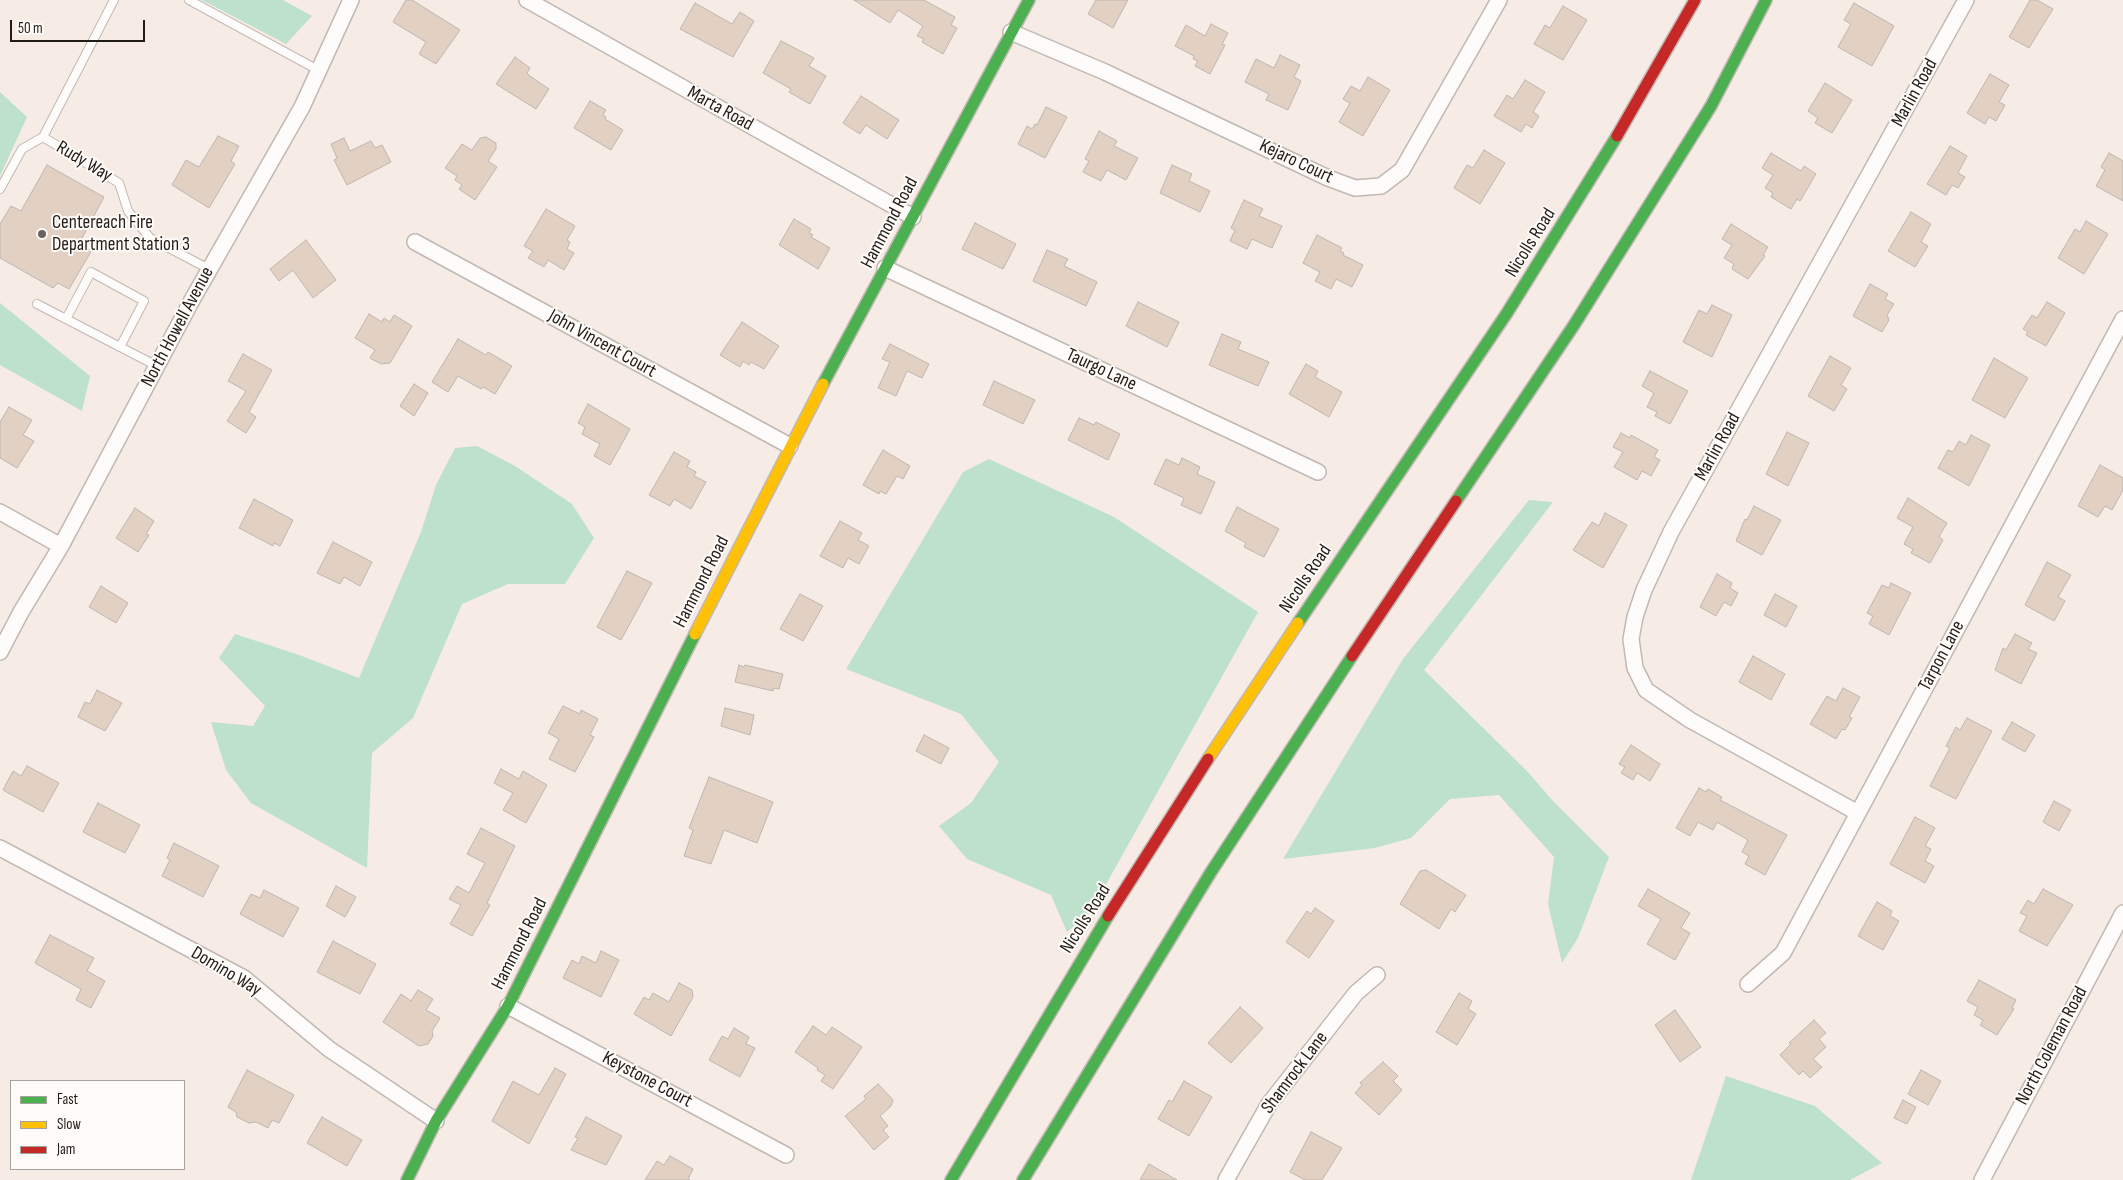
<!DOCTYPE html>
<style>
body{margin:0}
#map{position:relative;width:2123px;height:1180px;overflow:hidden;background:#f6ebe5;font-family:"Sofia Sans Condensed",sans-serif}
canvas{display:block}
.legend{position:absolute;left:10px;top:1080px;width:175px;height:90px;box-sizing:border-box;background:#fefbf8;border:1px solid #a6a29e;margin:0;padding:6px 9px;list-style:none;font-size:15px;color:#221c18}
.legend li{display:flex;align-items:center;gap:10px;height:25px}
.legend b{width:25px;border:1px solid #a6a29e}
.scale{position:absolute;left:10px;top:20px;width:135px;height:22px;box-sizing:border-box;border:2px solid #221c18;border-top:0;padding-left:6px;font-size:15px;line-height:18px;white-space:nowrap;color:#221c18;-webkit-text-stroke:4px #fefbf8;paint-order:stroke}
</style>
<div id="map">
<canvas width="2123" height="1180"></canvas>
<ul class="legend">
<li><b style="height:6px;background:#4caf50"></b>Fast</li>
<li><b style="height:6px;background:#ffc107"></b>Slow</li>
<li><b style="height:6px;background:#c62828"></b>Jam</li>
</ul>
<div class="scale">50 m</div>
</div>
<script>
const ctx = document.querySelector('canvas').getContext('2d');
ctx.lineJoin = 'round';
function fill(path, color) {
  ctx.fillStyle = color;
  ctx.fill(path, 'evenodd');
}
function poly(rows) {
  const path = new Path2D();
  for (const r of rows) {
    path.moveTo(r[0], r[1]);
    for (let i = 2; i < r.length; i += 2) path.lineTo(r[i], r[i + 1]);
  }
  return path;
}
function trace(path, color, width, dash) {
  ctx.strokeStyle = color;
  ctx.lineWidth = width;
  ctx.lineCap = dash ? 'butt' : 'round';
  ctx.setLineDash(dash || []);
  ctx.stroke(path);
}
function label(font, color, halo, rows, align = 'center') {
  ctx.font = font + ' "Sofia Sans Condensed",sans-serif';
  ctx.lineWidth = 4;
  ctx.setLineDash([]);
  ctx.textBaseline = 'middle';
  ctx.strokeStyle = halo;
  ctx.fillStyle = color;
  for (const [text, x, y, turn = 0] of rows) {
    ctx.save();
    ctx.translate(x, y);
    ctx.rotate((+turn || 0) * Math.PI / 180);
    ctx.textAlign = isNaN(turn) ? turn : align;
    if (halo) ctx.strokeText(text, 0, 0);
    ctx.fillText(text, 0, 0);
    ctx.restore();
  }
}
const green = poly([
 [202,0,283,0,312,16,286,44],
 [0,92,27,117,0,176],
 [0,303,90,376,82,411,0,365],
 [477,446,515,466,572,504,594,538,565,584,508,584,462,604,413,718,372,753,367,868,251,803,226,770,211,722,253,726,265,706,219,658,235,634,299,655,359,678,421,532,436,485,455,448],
 [989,459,1114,517,1258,612,1090,913,1067,932,1051,895,967,859,939,826,971,803,999,762,961,714,846,669,963,472],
 [1529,500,1553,502,1424,670,1527,771,1553,801,1609,857,1578,938,1562,963,1548,904,1554,857,1499,795,1450,799,1411,838,1375,848,1283,859,1403,659],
 [1726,1076,1815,1106,1882,1163,1850,1180,1691,1180]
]);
const building = poly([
 [406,0,412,0,460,30,436,64,419,54,426,42,393,22,406,0],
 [854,0,924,0,955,17,951,25,957,28,943,54,922,42,924,39,917,36,923,26,898,10,890,23,854,0],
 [1096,0,1128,0,1113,28,1088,14,1096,0],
 [2030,0,2037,0,2053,9,2029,48,2009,37,2030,0],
 [695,3,732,24,740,12,754,21,733,57,680,29,695,3],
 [1854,3,1894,26,1872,66,1838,47,1851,24,1844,20,1854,3],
 [1563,6,1587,20,1563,60,1534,44,1545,25,1550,28,1563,6],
 [1211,24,1228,33,1222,44,1225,45,1210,74,1195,66,1198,61,1193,59,1194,56,1175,46,1186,25,1205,36,1211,24],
 [781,41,814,58,809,66,826,76,810,104,789,92,791,89,763,73,781,41],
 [1280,55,1300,65,1294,77,1301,81,1288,110,1266,100,1269,94,1245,82,1256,59,1274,68,1280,55],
 [515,57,530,68,527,73,530,76,549,89,536,109,496,84,515,57],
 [1990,74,2009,85,1999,102,2005,105,1996,121,1989,117,1985,124,1967,113,1990,74],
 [1368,77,1390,90,1363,136,1339,122,1350,103,1343,99,1351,86,1360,91,1368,77],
 [1525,80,1545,92,1533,112,1539,116,1532,128,1526,124,1521,132,1494,116,1507,95,1513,99,1525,80],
 [1825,83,1852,100,1832,133,1815,123,1818,118,1808,111,1825,83],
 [861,96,899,120,887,139,866,125,860,134,843,123,861,96],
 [590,101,606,110,603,115,606,117,605,119,623,130,611,150,574,128,590,101],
 [1046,107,1067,117,1045,158,1018,144,1027,126,1032,129,1035,124,1037,125,1046,107],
 [1099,131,1117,141,1114,146,1138,158,1126,180,1107,170,1101,181,1083,172,1089,161,1085,159,1099,131],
 [218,136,239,146,231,161,235,164,209,208,172,185,186,160,199,167,218,136],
 [486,137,496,143,496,149,488,161,497,167,475,200,459,189,462,185,455,180,457,176,445,168,462,144,472,150,480,138,486,137],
 [344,138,350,151,371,141,375,148,382,145,391,162,347,185,334,160,337,158,331,144,344,138],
 [1950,146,1967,156,1958,173,1965,177,1958,188,1952,185,1946,195,1927,184,1950,146],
 [1484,150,1505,163,1480,204,1454,188,1467,165,1473,168,1484,150],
 [1771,153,1801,171,1804,166,1816,174,1800,201,1797,199,1791,209,1771,197,1773,193,1765,188,1773,175,1762,168,1771,153],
 [2109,153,2123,161,2123,201,2096,186,2105,170,2101,167,2109,153],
 [47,165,104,197,79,244,92,250,69,289,58,283,53,288,0,258,0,224,11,206,21,211,47,165],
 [1172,165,1192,174,1189,181,1210,191,1200,212,1160,193,1172,165],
 [1244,200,1263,209,1259,216,1282,226,1272,248,1252,239,1247,249,1230,241,1235,230,1231,228,1244,200],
 [546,209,575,226,567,240,570,242,567,249,574,253,564,270,548,260,544,267,528,258,533,251,524,246,546,209],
 [1911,212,1931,224,1921,242,1928,246,1915,267,1888,251,1911,212],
 [794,219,811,229,809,233,813,235,811,237,830,248,818,269,779,245,794,219],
 [2086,221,2108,234,2084,274,2058,258,2075,229,2080,232,2086,221],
 [975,223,1016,244,1003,269,962,249,975,223],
 [1731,224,1768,247,1763,255,1765,256,1748,279,1732,269,1734,264,1724,258,1732,245,1722,239,1731,224],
 [1317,235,1342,248,1340,251,1344,253,1343,255,1363,265,1352,287,1336,279,1331,289,1315,281,1320,272,1303,263,1317,235],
 [306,240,336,280,313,298,293,270,279,281,270,269,306,240],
 [1047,250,1068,259,1064,266,1097,282,1086,306,1033,281,1047,250],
 [1870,284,1888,294,1885,299,1894,304,1887,315,1889,320,1882,332,1853,316,1870,284],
 [1138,302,1179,322,1167,347,1126,326,1138,302],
 [2047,302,2065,313,2046,346,2026,335,2028,332,2023,329,2032,315,2037,318,2047,302],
 [1712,305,1732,315,1712,357,1683,342,1699,310,1707,314,1712,305],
 [369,314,382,322,384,318,390,322,394,315,412,326,390,363,381,364,370,358,375,350,355,338,369,314],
 [742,322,779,346,764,369,751,362,749,365,743,361,740,367,720,355,742,322],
 [1222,334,1241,342,1238,349,1269,362,1258,386,1209,365,1222,334],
 [458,339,486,355,488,352,512,366,495,394,483,387,481,389,458,376,448,392,432,382,458,339],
 [890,344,929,364,922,378,907,371,896,396,878,388,890,362,882,359,890,344],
 [243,354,272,370,249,412,256,417,246,433,227,421,246,391,228,381,243,354],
 [1830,356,1851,368,1841,385,1847,389,1834,411,1808,396,1830,356],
 [1994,358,2028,378,2005,418,1972,400,1994,358],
 [1306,364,1318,371,1315,377,1342,392,1329,417,1289,394,1306,364],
 [1650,371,1688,391,1670,424,1655,416,1657,412,1647,407,1654,393,1642,386,1650,371],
 [994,381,1035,400,1023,424,983,405,994,381],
 [414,384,428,393,414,416,400,406,414,384],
 [588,404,630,429,610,465,594,456,600,444,582,434,585,427,578,423,588,404],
 [9,407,32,420,23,435,34,441,17,468,0,458,0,422,9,407],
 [1079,418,1094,425,1096,422,1120,434,1108,460,1068,440,1079,418],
 [1787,432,1809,443,1788,486,1766,474,1787,432],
 [1621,433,1630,438,1631,435,1658,450,1654,457,1660,460,1651,476,1642,471,1637,480,1614,467,1623,452,1613,447,1621,433],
 [1971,435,1990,445,1969,486,1938,468,1948,450,1953,452,1959,441,1966,445,1971,435],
 [883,450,910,466,903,479,897,476,886,494,880,491,879,494,863,485,883,450],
 [674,452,690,461,687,467,696,472,694,476,706,482,691,509,674,499,670,506,649,495,674,452],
 [1182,458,1200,467,1197,474,1215,482,1201,514,1181,505,1184,498,1154,484,1166,459,1179,465,1182,458],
 [2100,465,2123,478,2123,490,2112,510,2105,506,2098,517,2078,506,2100,465],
 [1908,498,1947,523,1939,537,1943,540,1930,563,1911,553,1913,549,1904,544,1913,527,1897,518,1908,498],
 [254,499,293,520,280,546,274,543,273,546,239,528,254,499],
 [1754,506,1781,520,1762,555,1736,541,1745,519,1747,520,1754,506],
 [1237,507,1279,529,1264,557,1244,547,1246,543,1225,531,1237,507],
 [135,508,154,521,146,534,149,535,138,552,116,538,135,508],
 [1605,513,1627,525,1603,568,1573,550,1592,522,1599,526,1605,513],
 [840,521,862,533,858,540,869,546,859,564,848,558,843,568,820,556,840,521],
 [333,542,372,562,360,586,344,577,340,584,317,573,333,542],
 [2047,562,2071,575,2058,597,2065,601,2054,621,2025,605,2047,562],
 [627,571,652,583,621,640,597,627,627,571],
 [1717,574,1732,583,1730,588,1738,593,1731,606,1724,602,1716,616,1700,607,1717,574],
 [1891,583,1911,593,1889,635,1869,624,1873,616,1867,613,1882,585,1889,588,1891,583],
 [101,586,128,603,116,623,89,607,101,586],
 [800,594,823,606,803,641,780,629,800,594],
 [1775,594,1797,606,1786,627,1764,615,1775,594],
 [2015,634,2032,643,2028,649,2037,653,2021,684,1995,670,2003,648,2006,650,2015,634],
 [1753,656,1785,674,1771,700,1739,682,1753,656],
 [739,665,744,667,745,665,783,674,779,689,774,688,773,691,735,682,739,665],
 [1843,688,1860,697,1849,717,1852,718,1845,730,1842,729,1836,739,1810,724,1827,696,1836,701,1843,688],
 [97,690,122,703,105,731,78,717,85,702,90,704,97,690],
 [563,706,580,714,581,710,598,719,590,735,594,737,575,772,549,759,559,739,548,733,563,706],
 [725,708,754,715,750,735,721,726,725,708],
 [1967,718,1992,731,1956,799,1930,786,1950,748,1946,746,1956,727,1960,730,1967,718],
 [2012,722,2035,735,2025,752,2002,739,2012,722],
 [924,735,949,748,941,764,916,751,924,735],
 [1631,745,1660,764,1650,781,1637,773,1633,780,1621,773,1625,767,1619,764,1631,745],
 [27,766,59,783,43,812,3,790,13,771,21,776,27,766],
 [501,769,519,779,523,771,547,785,526,823,503,810,513,793,494,783,501,769],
 [709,777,773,802,757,843,724,830,711,864,684,856,693,830,689,828,709,777],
 [1699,788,1706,792,1708,789,1722,797,1720,800,1787,835,1765,875,1745,864,1749,856,1742,852,1748,840,1717,822,1713,830,1698,822,1690,836,1676,828,1699,788],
 [2054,801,2071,810,2059,831,2043,822,2054,801],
 [98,803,140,825,125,853,83,832,98,803],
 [1915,817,1935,828,1925,846,1931,849,1925,861,1934,866,1925,883,1890,864,1915,817],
 [481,828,515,846,487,903,490,905,472,936,450,924,461,905,449,899,457,886,469,893,485,863,467,854,481,828],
 [174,843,219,866,203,897,162,876,170,860,167,858,174,843],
 [1426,870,1466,895,1455,912,1451,909,1439,929,1400,904,1420,871,1426,870],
 [336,886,356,897,345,917,326,906,336,886],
 [1648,889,1690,913,1681,928,1690,933,1675,960,1647,944,1661,919,1638,906,1648,889],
 [2043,889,2073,905,2047,946,2019,931,2027,916,2020,913,2028,900,2034,904,2043,889],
 [264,890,299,908,283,937,240,914,251,894,260,898,264,890],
 [1877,902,1892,911,1890,916,1899,921,1883,950,1858,936,1877,902],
 [1315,908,1334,921,1309,958,1286,942,1307,911,1311,914,1315,908],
 [50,935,94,958,87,971,105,981,91,1008,76,1000,81,989,35,963,50,935],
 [333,941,376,964,360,994,317,972,333,941],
 [601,951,619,960,601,997,563,978,572,960,579,964,582,956,596,963,601,951],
 [1979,980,2016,1000,2012,1008,2014,1009,1997,1035,1980,1025,1983,1020,1974,1015,1978,1007,1967,1001,1979,980],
 [679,983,692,990,693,997,671,1036,634,1014,644,997,649,1000,653,993,669,1002,679,983],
 [418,990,433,999,426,1010,440,1018,432,1031,433,1036,428,1044,419,1046,383,1022,401,994,411,1001,418,990],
 [1459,993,1472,1001,1468,1009,1476,1014,1457,1045,1436,1032,1459,993],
 [1240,1007,1263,1028,1231,1063,1208,1043,1240,1007],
 [1675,1010,1701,1047,1680,1062,1655,1025,1675,1010],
 [1814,1020,1826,1033,1819,1039,1826,1047,1813,1059,1822,1067,1810,1078,1803,1071,1799,1075,1780,1055,1791,1044,1789,1043,1814,1020],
 [813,1026,826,1035,832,1027,862,1047,833,1089,821,1081,825,1075,817,1070,818,1068,795,1052,813,1026],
 [734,1028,749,1037,746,1044,755,1048,740,1077,709,1060,722,1036,728,1039,734,1028],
 [1383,1062,1398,1076,1393,1081,1402,1090,1379,1115,1355,1093,1362,1085,1360,1083,1383,1062],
 [555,1068,566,1074,529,1144,492,1121,513,1081,539,1095,555,1068],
 [247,1070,294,1095,279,1123,272,1120,268,1128,256,1122,249,1123,237,1117,236,1112,228,1107,247,1070],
 [1921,1070,1941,1081,1928,1105,1908,1094,1921,1070],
 [1184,1081,1212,1097,1189,1136,1158,1119,1169,1100,1172,1102,1184,1081],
 [878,1084,893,1100,891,1106,880,1116,888,1126,883,1130,889,1137,874,1150,845,1116,866,1099,864,1096,878,1084],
 [1903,1100,1916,1107,1907,1124,1894,1118,1903,1100],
 [322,1117,362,1140,347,1166,307,1143,322,1117],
 [586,1117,622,1136,606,1165,571,1150,578,1138,575,1137,586,1117],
 [1311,1132,1342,1148,1322,1180,1305,1180,1290,1172,1311,1132],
 [670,1156,693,1169,688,1179,690,1180,645,1180,657,1161,664,1165,670,1156],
 [1149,1164,1177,1180,1140,1180,1149,1164]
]);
const lane = poly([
 [114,0,43,137,119,183,128,211,150,238,209,269],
 [189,0,318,70],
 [0,189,22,149,43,137],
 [37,304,157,366],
 [66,319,91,272,144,301,120,347]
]);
const street = poly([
 [527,0,913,217],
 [1011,32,1105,72,1328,178,1355,188,1381,186,1402,170,1499,0],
 [415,242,790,446],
 [885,268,1318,472],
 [0,512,61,546],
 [0,652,21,612,61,546,192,300,302,107,351,0],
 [1858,813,1690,720,1646,690,1635,668,1631,639,1635,617,1644,590,1671,532,1966,0],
 [0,848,244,978,329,1049,436,1121],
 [1748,984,1783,953,2123,319],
 [508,1006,786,1155],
 [1226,1180,1269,1104,1356,993,1377,975],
 [1982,1180,2123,913]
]);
const fast = poly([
 [823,384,1029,0],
 [1456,501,1574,325,1711,106,1766,0],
 [1298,623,1507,313,1617,136],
 [407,1180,436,1121,508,1006,695,634],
 [951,1180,1108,916],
 [1023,1180,1211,872,1352,656]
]);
const slow = poly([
 [695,634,823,384],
 [1208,759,1298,623]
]);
const jam = poly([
 [1617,136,1695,0],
 [1352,656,1456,501],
 [1108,916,1208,759]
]);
const markers = [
 [42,234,5,"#6c6460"]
];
const streetNames = [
 ["Marlin Road",1915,93,-61],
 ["Marta Road",720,109,29],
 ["Rudy Way",84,162,31],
 ["Kejaro Court",1296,162,25],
 ["Hammond Road",890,223,-62],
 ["Nicolls Road",1531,243,-58],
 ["North Howell Avenue",178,327,-62],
 ["John Vincent Court",602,344,29],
 ["Taurgo Lane",1101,370,25],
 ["Marlin Road",1718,447,-61],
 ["Nicolls Road",1306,579,-56],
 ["Hammond Road",702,582,-63],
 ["Tarpon Lane",1942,656,-62],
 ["Nicolls Road",1086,919,-58],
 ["Hammond Road",520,944,-63],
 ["Domino Way",226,972,31],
 ["North Coleman Road",2052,1046,-62],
 ["Shamrock Lane",1295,1073,-53],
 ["Keystone Court",647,1080,28]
];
const poiNames = [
 ["Centereach Fire",52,223],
 ["Department Station 3",52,245]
];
fill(green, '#bee1cc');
fill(building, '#e2d0c3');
trace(building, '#bdb6b1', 1);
trace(lane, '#c1b8b4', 10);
trace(street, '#c1b8b4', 18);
trace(fast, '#c1b8b4', 14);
trace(slow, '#c1b8b4', 14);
trace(jam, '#c1b8b4', 14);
trace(lane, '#fefcfb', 8);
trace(street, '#fefcfb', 15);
trace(fast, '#4caf50', 11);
trace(slow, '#ffc107', 11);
trace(jam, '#c62828', 11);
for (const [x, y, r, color] of markers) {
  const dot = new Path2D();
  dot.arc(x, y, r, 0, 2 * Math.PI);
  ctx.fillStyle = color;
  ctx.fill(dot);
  trace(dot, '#fefbf8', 2);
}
label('19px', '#221c18', '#fefbf8', streetNames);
label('19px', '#221c18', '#fefbf8', poiNames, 'left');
</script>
